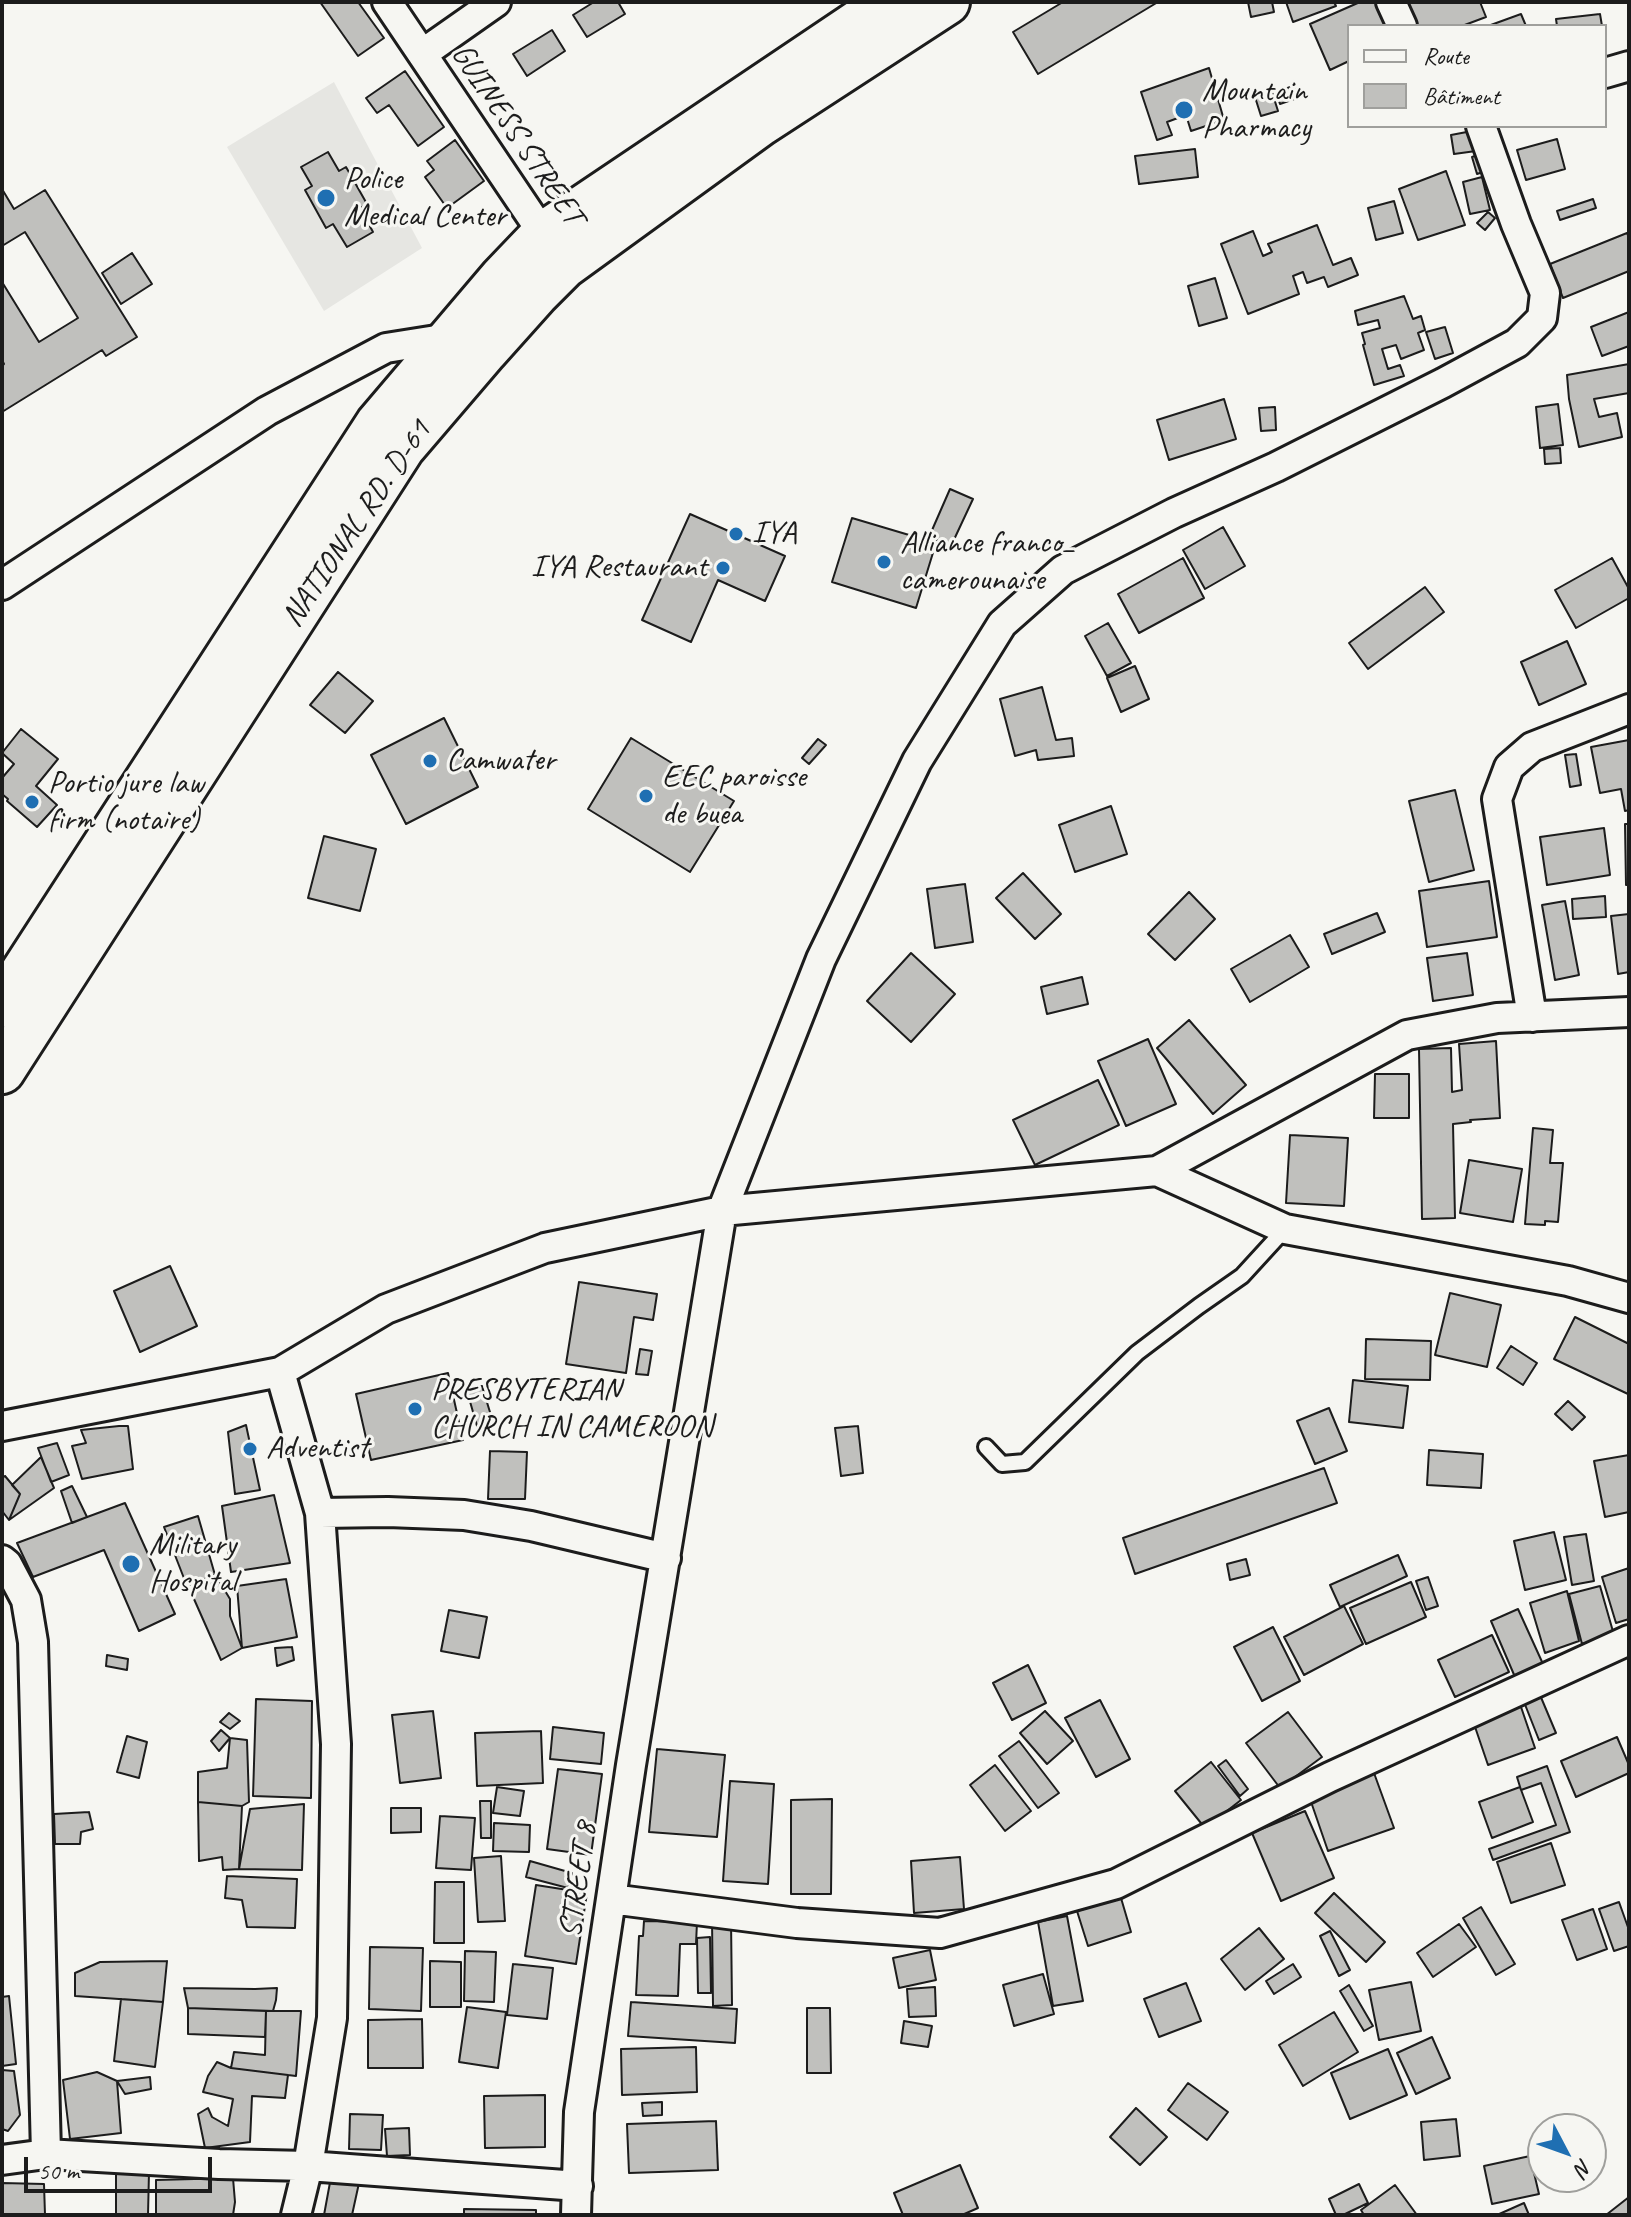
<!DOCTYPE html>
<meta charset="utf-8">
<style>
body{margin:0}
#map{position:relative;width:1631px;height:2217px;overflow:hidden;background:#f6f6f2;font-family:Caveat,sans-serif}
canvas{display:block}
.frame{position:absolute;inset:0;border:4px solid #1c1c1c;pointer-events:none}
.legend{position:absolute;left:1347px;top:24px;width:260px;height:104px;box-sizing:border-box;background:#f6f6f2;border:2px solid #9f9f9c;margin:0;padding:10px 14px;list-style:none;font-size:24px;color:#1c1c1c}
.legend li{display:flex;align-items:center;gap:16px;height:40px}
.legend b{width:40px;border:2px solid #9f9f9c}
.north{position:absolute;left:1527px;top:2113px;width:80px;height:80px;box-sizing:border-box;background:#f6f6f2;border:2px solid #9f9f9c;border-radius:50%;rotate:131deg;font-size:22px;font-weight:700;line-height:32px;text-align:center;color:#1c1c1c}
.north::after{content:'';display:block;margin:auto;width:28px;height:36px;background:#1f6fb2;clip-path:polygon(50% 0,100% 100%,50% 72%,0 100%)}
.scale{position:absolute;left:24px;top:2157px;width:188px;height:36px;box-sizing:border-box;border:4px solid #1c1c1c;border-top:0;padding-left:10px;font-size:24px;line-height:28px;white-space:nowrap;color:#1c1c1c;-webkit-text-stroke:6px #f6f6f2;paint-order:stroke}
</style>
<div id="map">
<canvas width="1631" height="2217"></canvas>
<div class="frame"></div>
<ul class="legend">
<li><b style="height:10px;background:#f6f6f2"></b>Route</li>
<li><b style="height:22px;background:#c0c0bd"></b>Bâtiment</li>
</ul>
<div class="north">N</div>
<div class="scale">50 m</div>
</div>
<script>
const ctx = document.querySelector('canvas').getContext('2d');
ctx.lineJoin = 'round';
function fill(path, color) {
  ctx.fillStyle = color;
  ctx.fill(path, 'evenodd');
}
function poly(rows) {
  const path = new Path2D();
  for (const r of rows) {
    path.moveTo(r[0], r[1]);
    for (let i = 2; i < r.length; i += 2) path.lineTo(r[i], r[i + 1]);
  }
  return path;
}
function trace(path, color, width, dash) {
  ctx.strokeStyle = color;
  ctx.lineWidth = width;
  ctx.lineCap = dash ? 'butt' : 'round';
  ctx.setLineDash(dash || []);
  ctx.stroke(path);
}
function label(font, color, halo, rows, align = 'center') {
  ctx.font = font + ' Caveat,sans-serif';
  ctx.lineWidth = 6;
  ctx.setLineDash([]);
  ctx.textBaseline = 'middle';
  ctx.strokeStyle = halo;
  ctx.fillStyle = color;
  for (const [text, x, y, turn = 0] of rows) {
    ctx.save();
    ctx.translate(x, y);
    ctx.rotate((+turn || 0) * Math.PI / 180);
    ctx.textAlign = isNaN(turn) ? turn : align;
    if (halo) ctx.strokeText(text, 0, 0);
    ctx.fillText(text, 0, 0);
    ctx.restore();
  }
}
const built = poly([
 [334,82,422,248,324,311,227,147]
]);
const building = poly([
 [320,2,358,2,384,38,358,56,320,2],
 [594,2,618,2,625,14,587,37,573,15,594,2],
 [1063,2,1158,2,1038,74,1013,32,1063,2],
 [1248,2,1272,2,1274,12,1251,17,1248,2],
 [1286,2,1334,2,1336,6,1293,22,1286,2],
 [1360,2,1377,2,1387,26,1349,26,1349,61,1330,70,1310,24,1360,2],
 [1404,2,1480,2,1486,17,1462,26,1413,26,1404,2],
 [1521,14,1526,26,1488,26,1521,14],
 [1600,14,1602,26,1557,26,1556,19,1600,14],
 [552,30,565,51,527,76,513,54,552,30],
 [1209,68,1224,120,1191,131,1186,115,1167,122,1172,135,1157,140,1141,92,1209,68],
 [405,71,444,127,418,146,389,105,377,113,366,98,405,71],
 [1296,85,1300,97,1280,104,1276,92,1296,85],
 [1272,92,1278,111,1261,116,1255,97,1272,92],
 [1472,131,1476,151,1454,154,1451,135,1472,131],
 [1557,139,1565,169,1526,180,1517,150,1557,139],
 [455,140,484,181,447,208,425,177,434,170,427,161,455,140],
 [1195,149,1198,177,1139,184,1135,156,1195,149],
 [328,152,339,171,346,167,367,204,360,208,373,232,347,247,333,224,326,228,305,190,312,186,301,167,328,152],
 [1481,154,1486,171,1477,174,1472,157,1481,154],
 [1446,171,1465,225,1418,240,1399,189,1446,171],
 [1482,177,1490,210,1470,214,1463,182,1482,177],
 [2,189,14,209,45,190,137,337,106,356,102,350,2,412,2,366,4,364,2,360,2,282,39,342,78,318,25,232,2,246,2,189],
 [1593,199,1596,208,1560,220,1557,211,1593,199],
 [1394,201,1403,233,1376,240,1368,208,1394,201],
 [1488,212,1495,218,1485,230,1477,223,1488,212],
 [1317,225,1333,265,1351,258,1358,275,1328,287,1324,277,1307,283,1303,272,1293,276,1299,294,1248,314,1221,244,1253,231,1263,256,1272,252,1268,244,1317,225],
 [1627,233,1629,238,1629,271,1563,298,1550,264,1627,233],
 [132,253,152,284,121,304,102,273,132,253],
 [1215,278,1227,318,1199,326,1188,286,1215,278],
 [1404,296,1413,319,1421,316,1425,330,1418,333,1424,350,1401,359,1396,345,1382,349,1388,369,1400,365,1404,376,1374,385,1363,345,1365,344,1362,333,1380,328,1378,320,1358,325,1355,311,1404,296],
 [1629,312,1629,346,1602,356,1591,327,1629,312],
 [1445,327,1453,353,1435,359,1426,332,1445,327],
 [1629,364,1629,393,1594,399,1599,417,1617,413,1622,437,1579,447,1569,399,1567,375,1629,364],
 [1224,399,1236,439,1169,460,1157,420,1224,399],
 [1558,404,1563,445,1540,448,1536,407,1558,404],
 [1275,407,1276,430,1261,431,1259,408,1275,407],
 [1560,448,1561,463,1545,464,1544,449,1560,448],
 [950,489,973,499,951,546,929,537,950,489],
 [690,514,785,556,765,601,718,580,691,642,642,620,690,514],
 [852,518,936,543,916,608,832,582,852,518],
 [1223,527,1245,566,1205,589,1183,550,1223,527],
 [1183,558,1204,598,1139,633,1118,594,1183,558],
 [1612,558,1629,589,1629,598,1576,628,1555,590,1612,558],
 [1425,587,1444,612,1368,669,1349,643,1425,587],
 [1108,623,1131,663,1107,676,1085,636,1108,623],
 [1567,641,1586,684,1539,705,1521,662,1567,641],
 [1135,666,1149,699,1121,712,1107,678,1135,666],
 [338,672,373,701,345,733,310,705,338,672],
 [1042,687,1056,740,1072,738,1074,756,1038,760,1036,750,1015,756,1000,699,1042,687],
 [444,718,478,787,406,824,371,755,444,718],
 [21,729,58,759,36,786,57,805,37,827,7,801,8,799,2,794,2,778,14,764,2,753,21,729],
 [631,738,734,801,690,872,588,809,631,738],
 [818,739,826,745,809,764,802,758,818,739],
 [1629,740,1629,810,1625,811,1621,789,1600,793,1591,747,1629,740],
 [1576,754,1581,785,1570,787,1565,755,1576,754],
 [1455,790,1474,870,1429,882,1409,801,1455,790],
 [1111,806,1127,854,1075,872,1059,825,1111,806],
 [1625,824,1629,824,1629,885,1626,885,1625,824],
 [1604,828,1610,875,1547,885,1540,837,1604,828],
 [324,836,376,849,360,911,308,898,324,836],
 [1023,873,1061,914,1035,939,996,898,1023,873],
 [1489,881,1497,937,1427,947,1419,891,1489,881],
 [965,884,973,942,935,948,927,889,965,884],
 [1189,892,1215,919,1175,960,1148,934,1189,892],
 [1605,896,1606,917,1573,919,1572,899,1605,896],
 [1565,901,1579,975,1555,980,1542,905,1565,901],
 [1377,913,1385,932,1332,954,1324,934,1377,913],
 [1629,914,1629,972,1618,974,1611,916,1629,914],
 [1290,935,1309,967,1250,1002,1231,969,1290,935],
 [911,953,955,994,911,1042,867,1001,911,953],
 [1467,953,1473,995,1433,1001,1427,958,1467,953],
 [1082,977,1088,1004,1047,1014,1041,987,1082,977],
 [1189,1020,1246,1085,1213,1114,1157,1048,1189,1020],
 [1148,1039,1176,1104,1126,1126,1098,1061,1148,1039],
 [1496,1041,1500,1118,1470,1120,1471,1122,1453,1124,1455,1218,1422,1219,1419,1049,1451,1048,1452,1092,1462,1090,1459,1044,1496,1041],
 [1375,1074,1409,1074,1409,1118,1374,1118,1375,1074],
 [1098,1080,1119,1125,1035,1165,1013,1120,1098,1080],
 [1533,1128,1553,1130,1550,1163,1563,1163,1558,1222,1545,1221,1545,1225,1525,1224,1533,1128],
 [1290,1135,1348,1138,1344,1206,1286,1203,1290,1135],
 [1469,1160,1522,1169,1513,1222,1460,1213,1469,1160],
 [170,1266,197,1326,140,1352,114,1291,170,1266],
 [579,1282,657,1294,653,1320,634,1317,626,1373,566,1364,579,1282],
 [1450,1293,1501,1305,1487,1367,1435,1355,1450,1293],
 [1575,1317,1629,1344,1628,1394,1554,1359,1575,1317],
 [1366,1339,1431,1341,1430,1380,1365,1379,1366,1339],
 [1511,1346,1537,1363,1523,1385,1497,1368,1511,1346],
 [640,1349,652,1351,648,1375,636,1374,640,1349],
 [448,1373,463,1440,371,1460,356,1394,448,1373],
 [1353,1380,1408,1386,1403,1428,1349,1422,1353,1380],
 [482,1386,493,1422,477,1426,467,1391,482,1386],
 [1568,1401,1585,1417,1572,1430,1555,1414,1568,1401],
 [1329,1408,1347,1451,1315,1464,1297,1421,1329,1408],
 [246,1425,260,1490,235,1494,228,1432,246,1425],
 [119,1426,128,1426,133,1469,82,1479,72,1446,86,1443,81,1430,119,1426],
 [858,1426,863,1473,841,1476,835,1428,858,1426],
 [57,1443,69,1475,51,1482,38,1448,57,1443],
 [1429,1450,1483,1454,1481,1488,1427,1485,1429,1450],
 [490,1451,527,1452,525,1499,488,1499,490,1451],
 [1629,1455,1629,1512,1605,1517,1594,1461,1629,1455],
 [41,1457,54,1488,9,1520,20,1494,12,1485,41,1457],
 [1324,1468,1337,1503,1135,1574,1123,1538,1324,1468],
 [5,1476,20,1494,9,1520,2,1511,2,1478,5,1476],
 [72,1486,87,1517,72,1523,61,1491,72,1486],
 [274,1495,290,1563,231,1572,222,1506,274,1495],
 [125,1503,175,1614,139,1631,104,1550,33,1577,17,1543,125,1503],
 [198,1516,215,1575,187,1586,164,1527,198,1516],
 [1554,1532,1566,1580,1525,1590,1514,1541,1554,1532],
 [1586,1534,1594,1581,1572,1585,1564,1537,1586,1534],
 [1398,1555,1407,1576,1340,1607,1330,1585,1398,1555],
 [1246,1559,1250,1575,1230,1580,1227,1564,1246,1559],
 [1629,1568,1629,1619,1616,1623,1602,1577,1629,1568],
 [1428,1577,1438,1606,1426,1610,1416,1581,1428,1577],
 [286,1579,297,1637,242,1648,237,1586,286,1579],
 [219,1581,230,1599,230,1616,242,1648,221,1660,190,1590,219,1581],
 [1411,1582,1426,1617,1366,1644,1350,1608,1411,1582],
 [1600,1586,1614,1635,1582,1644,1569,1594,1600,1586],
 [1567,1591,1579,1641,1545,1653,1530,1603,1567,1591],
 [1344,1606,1363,1644,1304,1675,1284,1637,1344,1606],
 [1518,1609,1543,1664,1515,1677,1491,1621,1518,1609],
 [449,1610,487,1617,479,1658,441,1651,449,1610],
 [1273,1627,1300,1681,1262,1701,1234,1647,1273,1627],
 [1492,1635,1509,1672,1455,1697,1438,1660,1492,1635],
 [292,1647,294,1660,277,1666,275,1648,292,1647],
 [107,1655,128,1659,127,1670,106,1666,107,1655],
 [1028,1665,1046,1703,1012,1720,993,1683,1028,1665],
 [1540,1695,1556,1733,1539,1740,1524,1702,1540,1695],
 [256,1699,312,1701,311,1798,253,1796,256,1699],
 [1100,1700,1130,1759,1096,1777,1065,1718,1100,1700],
 [1520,1704,1535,1748,1488,1765,1473,1721,1520,1704],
 [433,1711,441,1778,400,1783,392,1715,433,1711],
 [1045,1711,1073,1741,1047,1764,1020,1733,1045,1711],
 [1288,1712,1322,1757,1280,1788,1246,1743,1288,1712],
 [229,1713,240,1721,230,1729,220,1722,229,1713],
 [553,1727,604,1733,601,1764,550,1759,553,1727],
 [221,1730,230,1738,219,1751,211,1741,221,1730],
 [541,1731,543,1783,477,1786,475,1733,541,1731],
 [127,1736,147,1742,139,1778,117,1772,127,1736],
 [1617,1737,1629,1765,1629,1773,1576,1797,1561,1761,1617,1737],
 [230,1738,247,1740,249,1802,242,1806,198,1802,198,1772,227,1768,230,1738],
 [1019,1741,1059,1793,1038,1808,999,1756,1019,1741],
 [657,1749,725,1755,717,1837,649,1832,657,1749],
 [1226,1760,1248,1789,1240,1796,1218,1766,1226,1760],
 [1211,1762,1241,1800,1205,1828,1175,1791,1211,1762],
 [995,1765,1031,1811,1005,1831,970,1785,995,1765],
 [1547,1766,1570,1832,1493,1860,1489,1849,1556,1825,1541,1783,1521,1790,1517,1777,1547,1766],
 [558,1769,602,1774,591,1855,547,1849,558,1769],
 [1374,1773,1394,1828,1328,1851,1309,1796,1374,1773],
 [730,1781,774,1784,768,1884,723,1881,730,1781],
 [497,1787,524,1791,520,1816,493,1813,497,1787],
 [1520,1787,1533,1822,1492,1838,1479,1802,1520,1787],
 [832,1799,831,1894,791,1894,791,1800,832,1799],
 [480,1801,491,1801,491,1838,481,1838,480,1801],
 [198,1802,242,1806,239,1869,223,1870,222,1857,199,1861,198,1802],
 [304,1804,302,1870,239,1869,250,1809,304,1804],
 [391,1808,421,1808,421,1832,391,1833,391,1808],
 [1305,1811,1334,1878,1281,1901,1252,1833,1305,1811],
 [89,1812,93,1829,81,1832,80,1844,55,1844,54,1814,89,1812],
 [440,1816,475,1818,471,1870,436,1868,440,1816],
 [494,1823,530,1825,529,1852,493,1851,494,1823],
 [1551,1843,1565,1885,1511,1903,1497,1862,1551,1843],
 [501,1856,505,1921,478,1922,474,1858,501,1856],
 [960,1857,964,1909,914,1913,911,1861,960,1857],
 [530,1861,572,1873,568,1888,526,1877,530,1861],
 [227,1876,297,1879,295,1928,247,1927,242,1900,225,1898,227,1876],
 [435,1882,464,1882,464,1943,434,1943,435,1882],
 [536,1885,587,1893,576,1964,525,1956,536,1885],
 [1334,1893,1385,1942,1366,1962,1315,1913,1334,1893],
 [1121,1898,1131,1932,1088,1946,1077,1911,1121,1898],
 [1619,1902,1629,1930,1629,1946,1614,1951,1599,1909,1619,1902],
 [1481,1907,1515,1964,1496,1975,1463,1918,1481,1907],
 [1593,1909,1607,1949,1577,1960,1562,1920,1593,1909],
 [1067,1916,1083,2001,1053,2006,1038,1922,1067,1916],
 [712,1919,731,1919,732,2005,713,2006,712,1919],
 [644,1921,697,1922,696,1944,680,1944,678,1996,636,1995,639,1936,643,1936,644,1921],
 [1459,1924,1476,1947,1433,1977,1417,1953,1459,1924],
 [1259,1928,1284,1959,1245,1990,1221,1959,1259,1928],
 [1330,1931,1350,1970,1339,1976,1320,1936,1330,1931],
 [710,1937,711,1993,698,1993,697,1938,710,1937],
 [370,1947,423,1948,421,2011,369,2009,370,1947],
 [930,1950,936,1980,899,1988,893,1958,930,1950],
 [465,1951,496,1952,494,2002,464,2001,465,1951],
 [167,1961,163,2002,75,1996,75,1973,100,1962,167,1961],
 [430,1961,461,1962,461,2007,430,2007,430,1961],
 [513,1964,553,1968,547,2019,507,2015,513,1964],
 [1293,1964,1301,1977,1274,1994,1266,1981,1293,1964],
 [1043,1974,1054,2014,1014,2026,1003,1985,1043,1974],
 [1411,1982,1421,2031,1379,2040,1369,1990,1411,1982],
 [1186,1983,1201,2021,1159,2037,1144,1999,1186,1983],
 [1349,1985,1373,2026,1364,2031,1340,1991,1349,1985],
 [935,1987,936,2016,909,2017,907,1989,935,1987],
 [184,1988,255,1989,277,1988,276,2000,273,2011,188,2008,184,1988],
 [9,1996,16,2064,2,2066,2,1997,9,1996],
 [121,1999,163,2002,155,2067,114,2061,121,1999],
 [631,2002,737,2009,735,2043,628,2036,631,2002],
 [467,2007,506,2012,498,2068,459,2062,467,2007],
 [188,2008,266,2011,265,2037,188,2034,188,2008],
 [807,2008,830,2008,831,2073,807,2073,807,2008],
 [266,2011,301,2011,296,2076,231,2068,234,2052,265,2055,266,2011],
 [1334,2012,1358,2052,1303,2086,1279,2045,1334,2012],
 [422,2019,423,2068,368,2068,368,2020,422,2019],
 [904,2021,932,2026,928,2047,901,2043,904,2021],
 [1432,2037,1450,2078,1416,2094,1397,2053,1432,2037],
 [696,2047,697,2092,622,2095,621,2049,696,2047],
 [1388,2049,1407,2095,1350,2119,1331,2073,1388,2049],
 [217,2062,231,2068,288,2075,285,2098,252,2096,250,2142,205,2148,198,2114,208,2108,212,2117,228,2126,233,2099,203,2092,208,2076,217,2062],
 [2,2070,14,2071,20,2115,8,2131,2,2129,2,2070],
 [97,2072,117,2081,121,2133,70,2139,63,2080,97,2072],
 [150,2077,151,2089,125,2094,117,2081,150,2077],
 [1188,2083,1228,2112,1207,2140,1168,2110,1188,2083],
 [545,2095,545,2147,485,2148,484,2096,545,2095],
 [662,2102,662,2115,643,2116,642,2103,662,2102],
 [1136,2108,1167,2137,1140,2165,1110,2137,1136,2108],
 [350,2114,383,2115,381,2150,349,2149,350,2114],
 [1456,2119,1460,2156,1424,2160,1421,2122,1456,2119],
 [716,2121,718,2170,629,2173,627,2124,716,2121],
 [409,2128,410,2155,387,2156,385,2129,409,2128],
 [1530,2156,1539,2194,1492,2204,1484,2166,1530,2156],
 [960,2165,978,2208,962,2215,903,2215,894,2193,960,2165],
 [116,2171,149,2172,148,2215,116,2215,116,2171],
 [331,2177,359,2183,352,2215,324,2215,331,2177],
 [233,2178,235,2202,233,2215,156,2215,156,2180,233,2178],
 [2,2183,44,2184,45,2215,2,2215,2,2183],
 [1359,2184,1368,2203,1343,2215,1336,2215,1329,2199,1359,2184],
 [1395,2185,1417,2215,1364,2215,1361,2210,1395,2185],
 [1629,2197,1629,2215,1606,2215,1629,2197],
 [1524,2203,1529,2215,1497,2215,1524,2203],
 [464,2209,536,2210,536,2215,464,2215,464,2209]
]);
const service = poly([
 [986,1447,1002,1464,1025,1462,1137,1353,1199,1306,1242,1276,1285,1229]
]);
const minor = poly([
 [387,2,552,247],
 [1391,2,1402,26],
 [422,54,496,2],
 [1605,73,1629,66],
 [2,585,267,411,386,348,449,338],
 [1532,1017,1497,799,1509,767,1532,747,1629,709],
 [1157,1171,1407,1035,1497,1018,1629,1012],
 [280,1372,320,1513,336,1744,332,2018,308,2166,296,2215],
 [2,1426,280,1372,386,1309,545,1248,722,1211,1157,1171,1285,1229,1568,1281,1629,1298],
 [320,1513,388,1512,464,1515,531,1526,666,1558],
 [2,1560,7,1564,26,1600,33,1642,46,2154],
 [611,1899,797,1923,940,1933,1116,1884,1330,1777,1629,1640],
 [2,2160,46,2154,219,2164,308,2166,578,2186],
 [576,2215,579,2112,611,1899,631,1765,722,1211,821,959,917,761,1002,624,1063,570,1174,513,1276,467,1443,383,1517,343,1542,318,1545,293,1516,224,1481,126]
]);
const trunk = poly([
 [2,1005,378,424,502,278,544,234,889,2],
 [2,1071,402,448,485,351,536,294,564,266,761,123,947,2]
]);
const markers = [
 [1184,110,10,"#1f6fb2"],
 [326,198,10,"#1f6fb2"],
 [736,534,8,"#1f6fb2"],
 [884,562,8,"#1f6fb2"],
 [723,568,8,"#1f6fb2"],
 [430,761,8,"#1f6fb2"],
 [646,796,8,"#1f6fb2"],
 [32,802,8,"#1f6fb2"],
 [415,1409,8,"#1f6fb2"],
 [250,1449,8,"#1f6fb2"],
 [131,1564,10,"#1f6fb2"]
];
const poiNames = [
 ["Mountain",1202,92],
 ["Pharmacy",1202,129],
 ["Police",344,180],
 ["Medical Center",344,217],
 ["IYA",752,534],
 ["Alliance franco_",900,544],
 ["camerounaise",900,581],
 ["IYA Restaurant",707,568,"right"],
 ["Camwater",446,761],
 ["EEC paroisse",662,778],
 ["de buea",662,815],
 ["Portio jure law",48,784],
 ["firm (notaire)",48,821],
 ["PRESBYTERIAN",431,1391],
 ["CHURCH IN CAMEROON",431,1428],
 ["Adventist",266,1449],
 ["Military",149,1546],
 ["Hospital",149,1583]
];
const streetNames = [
 ["GUINESS STREET",517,135,56],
 ["NATIONAL RD. D-61",357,524,-56],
 ["STREET 8",579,1880,-82]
];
fill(built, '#e6e6e2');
fill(building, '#c0c0bd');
trace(building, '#1c1c1c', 2);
trace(service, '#1c1c1c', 20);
trace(minor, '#1c1c1c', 34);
trace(trunk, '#1c1c1c', 50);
trace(service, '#f6f6f2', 14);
trace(minor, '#f6f6f2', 28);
trace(trunk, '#f6f6f2', 44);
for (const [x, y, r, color] of markers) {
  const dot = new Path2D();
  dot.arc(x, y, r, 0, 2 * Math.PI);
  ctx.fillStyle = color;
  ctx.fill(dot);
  trace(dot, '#f6f6f2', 3);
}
label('32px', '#1c1c1c', '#f6f6f2', poiNames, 'left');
label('32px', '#1c1c1c', '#f6f6f2', streetNames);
</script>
